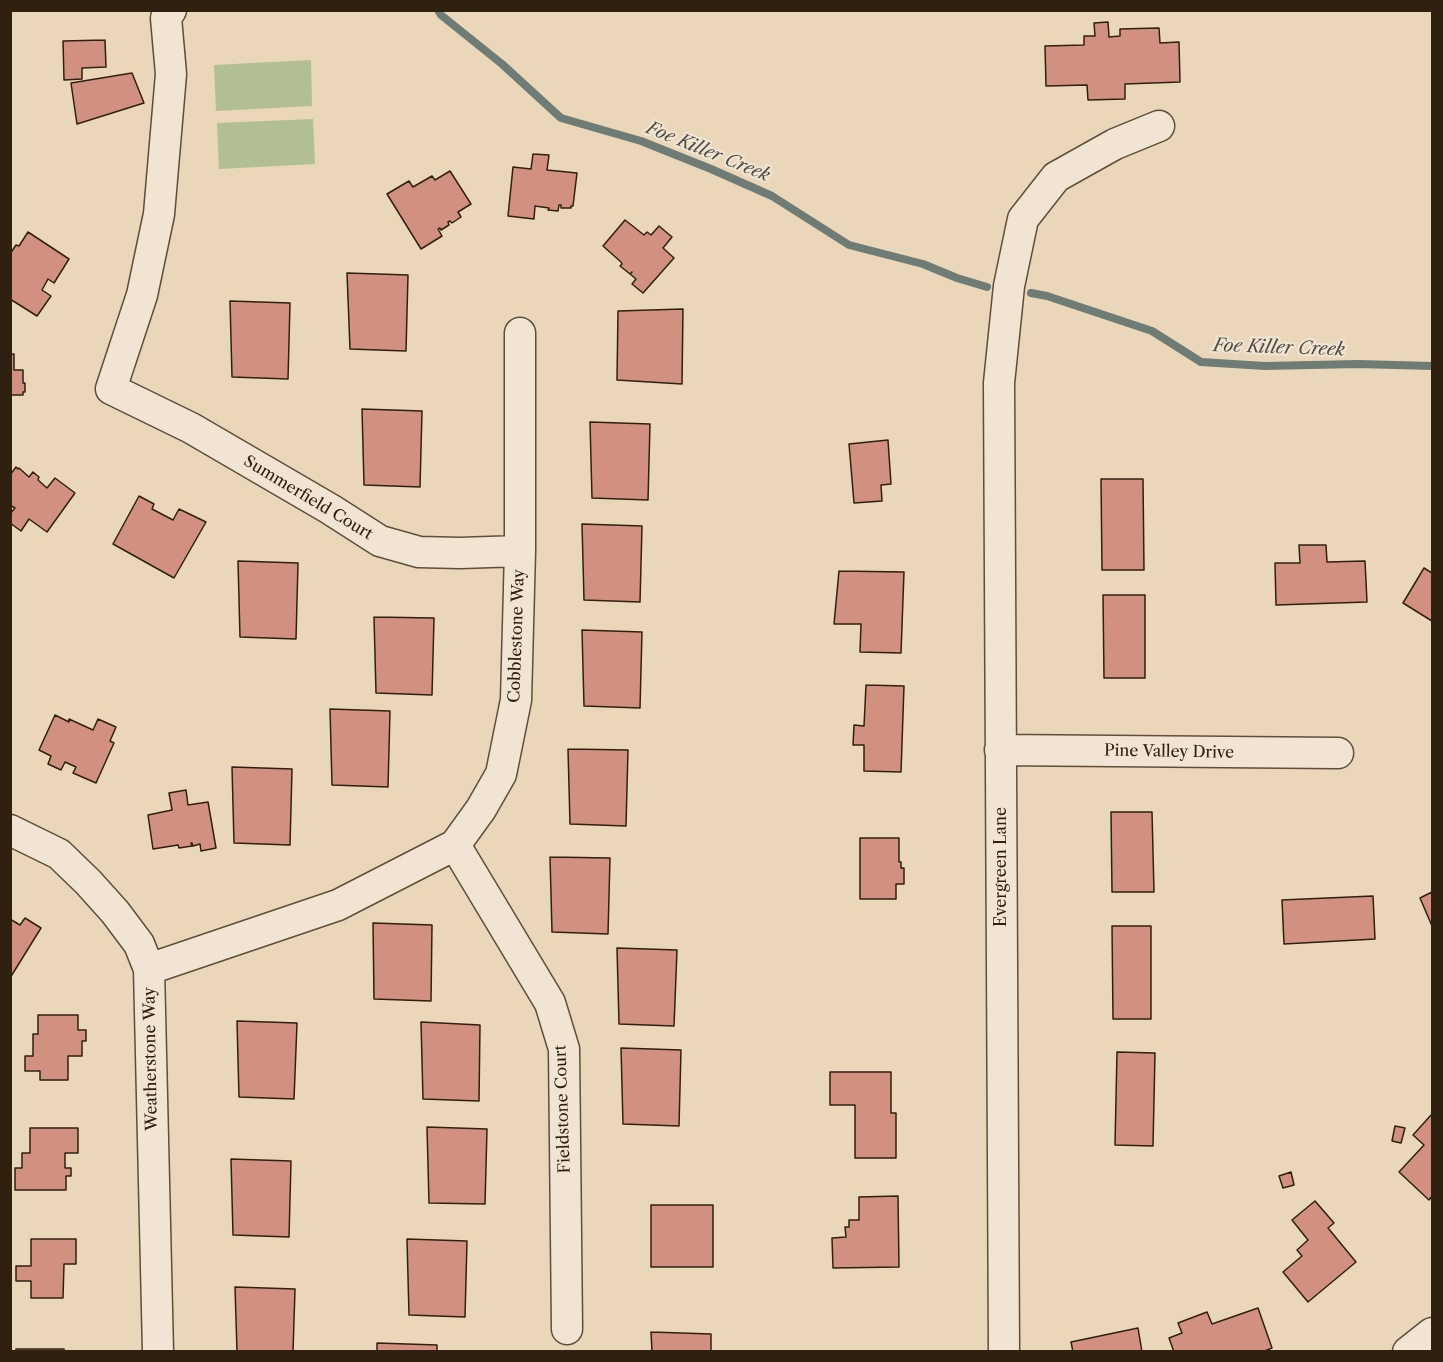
<!DOCTYPE html>
<style>
body{margin:0}
#map{position:relative;width:1443px;height:1362px;overflow:hidden;background:#ead6b9;font-family:"Libre Caslon Text",serif}
canvas{display:block}
.frame{position:absolute;inset:0;border:12px solid #2f2010;pointer-events:none}
</style>
<div id="map">
<canvas width="1443" height="1362"></canvas>
<div class="frame"></div>
</div>
<script>
const ctx = document.querySelector('canvas').getContext('2d');
ctx.lineJoin = 'round';
function fill(path, color) {
  ctx.fillStyle = color;
  ctx.fill(path, 'evenodd');
}
function poly(rows) {
  const path = new Path2D();
  for (const r of rows) {
    path.moveTo(r[0], r[1]);
    for (let i = 2; i < r.length; i += 2) path.lineTo(r[i], r[i + 1]);
  }
  return path;
}
function trace(path, color, width, dash) {
  ctx.strokeStyle = color;
  ctx.lineWidth = width;
  ctx.lineCap = dash ? 'butt' : 'round';
  ctx.setLineDash(dash || []);
  ctx.stroke(path);
}
function label(font, color, halo, rows, align = 'center') {
  ctx.font = font + ' "Libre Caslon Text",serif';
  ctx.lineWidth = 4.5;
  ctx.setLineDash([]);
  ctx.textBaseline = 'middle';
  ctx.strokeStyle = halo;
  ctx.fillStyle = color;
  for (const [text, x, y, turn = 0] of rows) {
    ctx.save();
    ctx.translate(x, y);
    ctx.rotate((+turn || 0) * Math.PI / 180);
    ctx.textAlign = isNaN(turn) ? turn : align;
    if (halo) ctx.strokeText(text, 0, 0);
    ctx.fillText(text, 0, 0);
    ctx.restore();
  }
}
const green = poly([
 [311,60,312,106,216,111,214,65],
 [313,119,315,164,219,169,217,123]
]);
const stream = poly([
 [438,10,441,15,502,64,561,118,641,141,711,169,772,196,849,245,923,264,957,278,987,287],
 [1031,293,1047,296,1152,331,1201,362,1265,366,1358,364,1432,366]
]);
const building = poly([
 [1108,22,1109,37,1120,36,1120,29,1159,28,1160,43,1179,42,1180,82,1125,84,1125,99,1088,100,1087,85,1046,86,1045,46,1084,45,1084,36,1095,36,1094,23,1108,22],
 [105,40,106,67,82,68,82,79,64,80,63,41,105,40],
 [132,73,144,103,77,124,71,83,132,73],
 [533,154,549,155,547,170,577,173,573,206,571,206,571,208,561,208,561,205,559,205,558,211,548,210,549,208,535,206,534,219,508,216,513,167,531,169,533,154],
 [450,171,471,204,458,212,461,217,452,223,450,221,448,222,449,225,441,230,440,228,438,229,442,236,421,249,387,194,409,181,413,187,432,176,435,180,450,171],
 [625,220,644,235,647,232,651,235,659,226,672,237,663,248,674,258,643,293,632,284,636,279,630,274,632,272,630,274,620,266,622,264,621,262,603,246,625,220],
 [28,232,69,259,54,283,48,279,42,290,51,296,37,316,10,299,10,254,16,245,19,246,28,232],
 [347,273,408,275,406,351,350,349,347,273],
 [230,301,290,303,288,379,232,377,230,301],
 [683,309,682,384,617,380,618,311,683,309],
 [10,354,14,354,14,370,23,370,23,383,25,383,25,392,23,392,23,395,11,395,11,420,10,354],
 [362,409,422,411,420,487,364,485,362,409],
 [590,422,650,424,648,500,592,498,590,422],
 [888,440,891,484,881,485,882,501,854,503,849,444,888,440],
 [16,467,18,469,19,468,29,477,33,472,39,477,38,480,47,488,55,478,75,493,47,532,29,519,21,531,10,523,10,514,15,508,10,505,10,475,16,467],
 [1101,479,1143,479,1144,570,1102,570,1101,479],
 [139,496,154,504,152,509,173,520,179,509,206,522,174,578,113,544,139,496],
 [582,524,642,526,640,602,584,600,582,524],
 [1299,545,1326,545,1327,562,1365,561,1367,602,1276,605,1275,563,1300,563,1299,545],
 [238,561,298,563,296,639,240,637,238,561],
 [1424,568,1432,573,1432,621,1403,603,1424,568],
 [839,571,904,572,901,653,860,652,861,624,834,624,839,571],
 [1103,595,1145,595,1145,678,1104,678,1103,595],
 [374,617,434,618,432,695,376,693,374,617],
 [582,630,642,632,640,708,584,706,582,630],
 [866,685,904,686,901,772,864,771,864,745,853,745,854,725,864,726,866,685],
 [330,709,390,711,388,787,332,785,330,709],
 [55,715,69,722,69,719,93,730,98,719,116,727,110,741,114,743,96,783,73,773,76,767,65,762,61,770,48,764,51,756,39,750,55,715],
 [568,749,628,750,626,826,570,824,568,749],
 [232,767,292,769,290,845,234,843,232,767],
 [186,790,188,805,208,802,216,848,201,851,200,844,193,846,192,843,191,843,192,846,179,848,178,845,153,849,148,815,172,810,169,793,186,790],
 [1111,812,1152,812,1154,892,1112,892,1111,812],
 [860,838,899,838,899,862,901,862,901,868,904,868,904,884,896,884,896,899,860,899,860,838],
 [550,857,610,858,608,934,552,932,550,857],
 [1432,892,1432,926,1420,898,1432,892],
 [1373,896,1375,939,1284,944,1282,900,1373,896],
 [25,918,41,928,10,978,10,919,20,925,25,918],
 [373,923,432,925,431,1001,374,999,373,923],
 [1112,926,1151,926,1151,1019,1113,1019,1112,926],
 [617,948,677,950,674,1026,619,1024,617,948],
 [38,1015,78,1015,78,1030,86,1030,86,1041,82,1041,82,1056,68,1056,68,1080,40,1080,40,1071,25,1071,25,1056,33,1056,33,1034,38,1034,38,1015],
 [237,1021,297,1023,294,1099,239,1097,237,1021],
 [421,1022,480,1025,479,1101,423,1099,421,1022],
 [621,1048,681,1050,679,1126,623,1124,621,1048],
 [1117,1052,1155,1053,1153,1146,1115,1145,1117,1052],
 [830,1072,891,1072,891,1113,896,1113,896,1158,855,1158,855,1105,830,1105,830,1072],
 [1432,1114,1432,1196,1429,1200,1399,1172,1424,1145,1413,1135,1432,1114],
 [1395,1126,1405,1128,1401,1143,1392,1141,1395,1126],
 [427,1127,487,1129,485,1204,429,1203,427,1127],
 [30,1128,78,1128,78,1153,65,1153,65,1168,71,1168,71,1176,66,1176,66,1190,15,1190,15,1168,22,1168,22,1153,30,1153,30,1128],
 [231,1159,291,1161,289,1237,233,1235,231,1159],
 [1291,1172,1294,1185,1283,1188,1279,1176,1291,1172],
 [898,1196,899,1267,833,1268,832,1238,846,1237,845,1227,849,1227,849,1220,859,1220,859,1197,898,1196],
 [1315,1201,1334,1223,1328,1228,1356,1262,1308,1302,1283,1272,1302,1256,1297,1250,1308,1240,1292,1220,1315,1201],
 [651,1205,713,1205,713,1267,651,1267,651,1205],
 [31,1239,76,1239,76,1264,64,1264,63,1298,31,1298,31,1281,16,1281,16,1266,31,1266,31,1239],
 [407,1239,467,1241,465,1317,409,1315,407,1239],
 [235,1287,295,1289,293,1352,237,1352,235,1287],
 [1258,1308,1272,1348,1262,1352,1174,1352,1169,1338,1182,1333,1178,1323,1207,1312,1212,1324,1258,1308],
 [1138,1328,1142,1352,1073,1352,1071,1342,1138,1328],
 [651,1332,711,1334,711,1352,652,1352,651,1332],
 [377,1343,437,1345,437,1352,377,1352,377,1343],
 [16,1349,64,1349,64,1352,16,1352,16,1349]
]);
const minor = poly([
 [171,10,166,18,171,74,159,214,142,295,111,389,191,428,330,509,380,541,419,552,460,553,520,551],
 [1000,750,1338,753],
 [10,830,59,854,88,882,115,912,139,944,149,969,158,1352],
 [455,845,550,1003,564,1049,567,1329],
 [149,969,338,905,455,845,481,809,501,774,516,700,520,551,520,333],
 [1004,1352,999,383,1009,286,1023,219,1056,177,1115,144,1159,126],
 [1408,1352,1432,1333]
]);
const streetNames = [
 ["Summerfield Court",308,498,31],
 ["Cobblestone Way",517,636,-88],
 ["Pine Valley Drive",1169,752,1],
 ["Evergreen Lane",1001,867,-90],
 ["Weatherstone Way",151,1059,-91],
 ["Fieldstone Court",563,1109,-92]
];
const waterNames = [
 ["Foe Killer Creek",708,152,22],
 ["Foe Killer Creek",1279,348,2]
];
fill(green, '#b2bf92');
trace(stream, '#6f7b75', 8);
fill(building, '#d29180');
trace(building, '#2f2010', 1.5);
trace(minor, '#5e4e3a', 33);
trace(minor, '#f1e4d2', 30);
label('16px', '#2f2010', '#f1e4d2', streetNames);
label('italic 18px', '#4f4d42', '#f1e4d2', waterNames);
</script>
